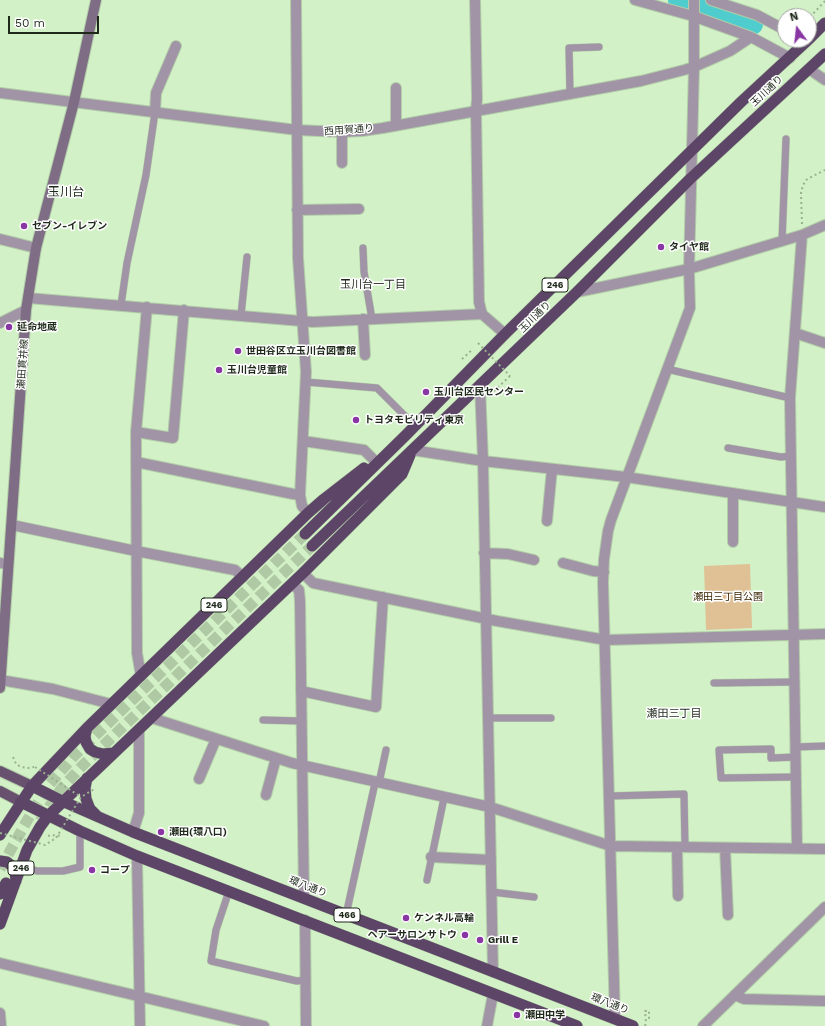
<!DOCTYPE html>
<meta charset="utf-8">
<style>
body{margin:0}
#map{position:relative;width:825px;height:1026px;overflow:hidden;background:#d3f1c7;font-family:"Work Sans",sans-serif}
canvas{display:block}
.north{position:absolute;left:777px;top:8px;width:40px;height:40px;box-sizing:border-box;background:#fff;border:1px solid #a5a9a3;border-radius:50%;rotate:345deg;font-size:11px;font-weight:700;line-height:16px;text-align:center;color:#1e291a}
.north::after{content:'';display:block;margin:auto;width:14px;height:18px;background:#8936a4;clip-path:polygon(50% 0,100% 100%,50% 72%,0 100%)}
.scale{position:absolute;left:8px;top:16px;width:91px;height:18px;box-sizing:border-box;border:2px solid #1e291a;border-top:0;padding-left:5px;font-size:12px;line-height:14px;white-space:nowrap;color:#1e291a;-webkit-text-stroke:3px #fff;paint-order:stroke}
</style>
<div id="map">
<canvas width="825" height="1026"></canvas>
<div class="north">N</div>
<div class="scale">50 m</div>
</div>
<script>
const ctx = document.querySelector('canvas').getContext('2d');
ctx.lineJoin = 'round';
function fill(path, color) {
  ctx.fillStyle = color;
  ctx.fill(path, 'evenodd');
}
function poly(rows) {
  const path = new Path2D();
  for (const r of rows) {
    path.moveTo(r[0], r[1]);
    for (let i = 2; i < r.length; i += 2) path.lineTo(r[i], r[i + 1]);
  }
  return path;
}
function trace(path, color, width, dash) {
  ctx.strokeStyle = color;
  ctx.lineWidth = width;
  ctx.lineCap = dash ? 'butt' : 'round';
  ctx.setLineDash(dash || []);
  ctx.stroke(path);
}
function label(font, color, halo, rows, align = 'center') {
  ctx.font = font + ' "Work Sans","Noto Sans JP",sans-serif';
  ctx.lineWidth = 3;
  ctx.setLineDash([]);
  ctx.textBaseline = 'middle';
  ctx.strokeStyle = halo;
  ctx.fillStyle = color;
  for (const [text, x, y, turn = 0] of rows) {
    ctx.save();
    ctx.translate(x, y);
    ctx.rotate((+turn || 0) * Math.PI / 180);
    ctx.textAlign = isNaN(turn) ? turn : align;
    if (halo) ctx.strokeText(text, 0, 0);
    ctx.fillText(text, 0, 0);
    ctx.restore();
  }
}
const green = poly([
 [750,564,752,628,706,630,704,566]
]);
const river = poly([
 [679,0,687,3],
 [704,8,752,24]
]);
const trunkTunnel = poly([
 [40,821,61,789,82,766,312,546],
 [0,869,28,819,49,785,73,757,305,534]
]);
const path = poly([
 [810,17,825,1],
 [802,224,801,193,803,185,806,180,813,176,825,170],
 [462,359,473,349],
 [494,391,510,376],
 [13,757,16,764,21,767,28,768,34,767],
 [48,836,51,835,62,836],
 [645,1026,646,1023,645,1011,649,1011,649,1020]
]);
const service = poly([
 [570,93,569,48,599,47],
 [782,241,786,139],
 [363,248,364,272,372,319],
 [121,305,127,263,146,175,155,112],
 [241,315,247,257],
 [667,369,790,398],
 [306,382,377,388,415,426],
 [728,448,781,457,791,456],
 [714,683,794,682],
 [487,718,551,718],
 [263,720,301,721],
 [795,747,825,746],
 [796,757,771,758,771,749,719,750,721,778,796,777],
 [379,783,386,750],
 [610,796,684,794,685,847],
 [21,866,37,871,63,871,80,867,80,831],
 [427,880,444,798],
 [229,891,216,930,211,961,297,981,305,980],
 [492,892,534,897],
 [346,915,375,783]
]);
const minor = poly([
 [296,0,298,258,306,372,300,495,302,506,308,513],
 [475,0,477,99,476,110,479,302,482,314,505,334],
 [635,0,693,16,751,37,790,58],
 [711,0,757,15,785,30],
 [694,67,730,51,751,37],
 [809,69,825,80],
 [396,88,396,125],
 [155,112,156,93,176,46],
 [342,132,342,163],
 [297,210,359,209],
 [0,239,36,248],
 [577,292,689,269,802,235,825,225],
 [28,298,313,322,482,314],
 [363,319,365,355],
 [0,323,26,310],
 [795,333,825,343],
 [480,386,483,461,493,972],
 [136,432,173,438,184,310],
 [303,441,364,450,374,460],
 [412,450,483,461,626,477,825,507],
 [136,462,293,494,300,495],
 [547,521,552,469],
 [12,525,136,551,235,570,243,577],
 [733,542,733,494],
 [484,553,508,554,534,560],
 [0,563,8,564],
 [563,563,593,571,604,572],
 [303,573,313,583,497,621,606,640,825,634],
 [292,584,299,590,300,601,304,898],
 [141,676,137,653,136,432,147,307],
 [0,680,53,689,111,704],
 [301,691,376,707,383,597],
 [152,718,292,763,490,807,611,846,825,849],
 [199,779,216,739],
 [266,795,276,758],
 [133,832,139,813,139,730],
 [677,847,678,896],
 [725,848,728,915],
 [797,848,790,398,802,235],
 [137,856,140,1026],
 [431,857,491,860],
 [305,920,306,1026],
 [0,963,264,1026],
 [735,995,744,999,825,1001],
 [0,1013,1,1026],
 [615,1018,603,582,604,559,608,531,611,520,690,308,689,269,694,67,694,0],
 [487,1026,493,994]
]);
const tertiary = poly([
 [0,93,297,130,342,132,362,131,383,128,641,81,684,70,694,67],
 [703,1026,825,907]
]);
const secondary = poly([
 [0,688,26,310,36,248,74,102,96,0]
]);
const primary = poly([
 [0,771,32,786],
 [0,791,21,802]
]);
const trunk = poly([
 [809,39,825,23],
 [305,534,406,435,505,334,741,102,808,40],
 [312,546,577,292,691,178,825,54],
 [87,728,85,736,86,742,90,749,95,752,103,754,114,753],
 [87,778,85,788,86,799,90,809,97,816],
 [32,786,62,801,133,832,633,1026],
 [21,802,80,831,137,856,577,1026],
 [0,835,32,786,87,728,308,513,324,499,364,468],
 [0,861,7,862,12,866,15,872,16,881],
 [0,894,6,883],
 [0,924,27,850,40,827,48,816,303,573,402,474,410,455]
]);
const pathBridge = poly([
 [478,343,510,376],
 [35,767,81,797],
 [0,833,45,845,56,838,81,797,96,788]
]);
const markers = [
 [24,226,4,"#8936a4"],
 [661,247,4,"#8936a4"],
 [9,327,4,"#8936a4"],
 [238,351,4,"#8936a4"],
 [219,370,4,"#8936a4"],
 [426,392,4,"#8936a4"],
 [356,420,4,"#8936a4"],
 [161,832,4,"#8936a4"],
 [92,870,4,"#8936a4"],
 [406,918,4,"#8936a4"],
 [465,935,4,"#8936a4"],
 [480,940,4,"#8936a4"],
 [517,1015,4,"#8936a4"]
];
const shields = [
 [555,285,26],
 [214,605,26],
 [21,868,26],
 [347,915,26]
];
const shieldNames = [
 ["246",555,285],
 ["246",214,605],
 ["246",21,868],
 ["466",347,915]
];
const streetNames = [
 ["玉川通り",767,91,-43],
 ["西用賀通り",349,130,-4],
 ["玉川通り",535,317,-44],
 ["瀬田貫井線",23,364,-86],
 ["環八通り",308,887,21],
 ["環八通り",610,1004,21]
];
const poiNames = [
 ["セブン-イレブン",32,226],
 ["タイヤ館",669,247],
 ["延命地蔵",17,327],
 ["世田谷区立玉川台図書館",246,351],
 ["玉川台児童館",227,370],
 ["玉川台区民センター",434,392],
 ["トヨタモビリティ東京",364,420],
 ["瀬田(環八口)",169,832],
 ["コープ",100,870],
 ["ケンネル高輪",414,918],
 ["ヘアーサロンサトウ",457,935,"right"],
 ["Grill E",488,940],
 ["瀬田中学",525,1015]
];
const parkNames = [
 ["瀬田三丁目公園",728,597]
];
const neighbourhoodNames = [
 ["玉川台一丁目",373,285],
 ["瀬田三丁目",674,714]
];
const quarterNames = [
 ["玉川台",66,192]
];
fill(green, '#e0c195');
trace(river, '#4eccce', 22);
trace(trunkTunnel, '#afc9a4', 11, [11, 5.5]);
trace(service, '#b2cda8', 8);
trace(minor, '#b2cda8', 12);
trace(tertiary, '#b2cda8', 12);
trace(secondary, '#b2cda8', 12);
trace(primary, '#b2cda8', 12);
trace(trunk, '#b2cda8', 12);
trace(path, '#99b190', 2, [2, 3]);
trace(service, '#a194a6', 7);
trace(minor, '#a194a6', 10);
trace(tertiary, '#a194a6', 10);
trace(secondary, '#7f6d86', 10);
trace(primary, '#67516f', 10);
trace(trunk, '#5c4566', 11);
trace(pathBridge, '#99b190', 2, [2, 3]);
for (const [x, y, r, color] of markers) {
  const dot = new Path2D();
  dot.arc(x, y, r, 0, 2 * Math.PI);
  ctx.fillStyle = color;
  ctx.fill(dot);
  trace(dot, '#fff', 1.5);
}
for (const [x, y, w] of shields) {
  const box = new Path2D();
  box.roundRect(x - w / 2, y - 7, w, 14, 3);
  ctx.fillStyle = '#fff';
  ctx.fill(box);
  trace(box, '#1e291a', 1);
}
label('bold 9px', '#1e291a', null, shieldNames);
label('10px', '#1e291a', '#fff', streetNames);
label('bold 10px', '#1e291a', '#fff', poiNames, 'left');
label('10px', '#382502', '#fff', parkNames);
label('11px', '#1e291a', '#fff', neighbourhoodNames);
label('12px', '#1e291a', '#fff', quarterNames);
</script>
